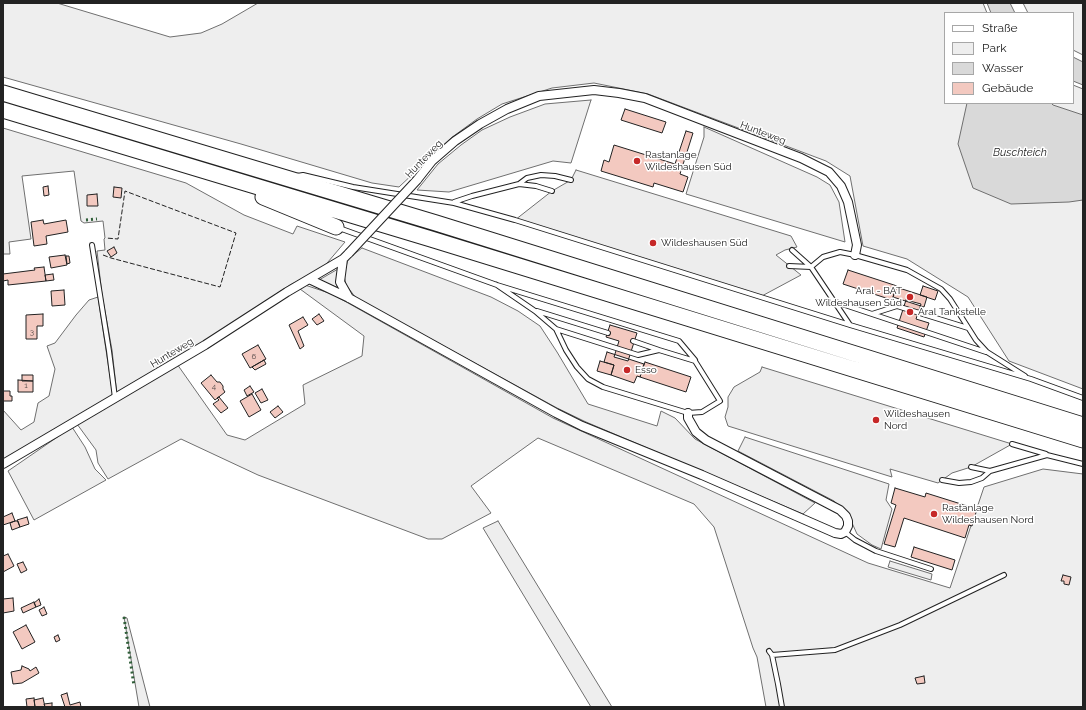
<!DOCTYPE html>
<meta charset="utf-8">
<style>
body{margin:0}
#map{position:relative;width:1086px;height:710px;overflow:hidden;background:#fff;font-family:Raleway,sans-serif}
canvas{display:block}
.frame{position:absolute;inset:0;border:4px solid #222;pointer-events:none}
.legend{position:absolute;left:944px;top:12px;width:130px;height:92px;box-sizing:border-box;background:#fff;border:1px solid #a7a7a7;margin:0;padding:5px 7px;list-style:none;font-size:12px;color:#222}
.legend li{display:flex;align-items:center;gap:8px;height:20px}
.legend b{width:20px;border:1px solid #a7a7a7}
</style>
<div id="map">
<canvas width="1086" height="710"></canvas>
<div class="frame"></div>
<ul class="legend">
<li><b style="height:5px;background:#fff"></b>Straße</li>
<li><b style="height:11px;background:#eee"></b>Park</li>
<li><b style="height:11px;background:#d9d9d9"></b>Wasser</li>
<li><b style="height:11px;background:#f3c9c0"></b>Gebäude</li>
</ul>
</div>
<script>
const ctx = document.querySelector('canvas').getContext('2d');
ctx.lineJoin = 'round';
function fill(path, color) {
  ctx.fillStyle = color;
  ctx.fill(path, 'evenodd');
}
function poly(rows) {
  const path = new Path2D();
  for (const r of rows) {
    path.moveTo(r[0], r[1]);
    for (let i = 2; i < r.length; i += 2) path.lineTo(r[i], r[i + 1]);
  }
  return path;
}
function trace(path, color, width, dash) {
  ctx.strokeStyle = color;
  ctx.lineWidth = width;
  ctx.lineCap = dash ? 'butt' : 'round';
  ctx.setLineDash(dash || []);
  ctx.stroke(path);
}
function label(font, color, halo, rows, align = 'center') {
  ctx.font = font + ' Raleway,sans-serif';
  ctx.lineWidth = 3;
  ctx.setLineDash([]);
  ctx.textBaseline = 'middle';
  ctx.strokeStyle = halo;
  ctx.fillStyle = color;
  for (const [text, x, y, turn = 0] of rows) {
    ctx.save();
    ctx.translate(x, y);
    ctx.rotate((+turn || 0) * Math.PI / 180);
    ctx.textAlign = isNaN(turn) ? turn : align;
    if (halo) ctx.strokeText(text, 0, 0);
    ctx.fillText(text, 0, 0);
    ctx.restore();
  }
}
const green = poly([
 [3,3,57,3,170,37,201,33,222,24,258,3,983,3,987,13,945,13,945,103,1073,103,1073,85,1083,89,1083,389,1009,361,968,297,907,259,863,246,850,176,826,161,648,94,594,83,552,88,502,104,477,119,451,138,399,187,372,183,241,144,3,77,3,3],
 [1023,3,1083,3,1083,55,1073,50,1073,13,1028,13,1023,3],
 [591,100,571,163,553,161,449,192,417,190,438,164,461,145,482,130,510,117,545,104,591,100],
 [704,127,817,177,830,185,839,202,845,242,686,194,704,137,704,127],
 [3,128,186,183,244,215,293,234,297,226,345,242,322,269,290,285,174,361,117,395,112,350,102,295,97,251,105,250,104,239,105,238,103,221,84,223,81,221,74,171,22,176,31,239,9,242,10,254,3,254,3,128],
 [362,248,491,297,518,311,540,326,557,352,588,404,657,426,661,411,675,418,695,439,815,503,803,514,586,422,557,408,356,298,346,285,344,275,348,259,362,248],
 [338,269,336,282,338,288,319,280,338,269],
 [305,285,332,294,553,418,868,563,950,588,984,487,1043,469,1083,474,1083,707,766,707,757,657,753,648,714,527,694,504,538,438,471,486,491,513,442,539,428,539,258,475,181,439,108,479,98,463,96,450,77,424,177,364,227,435,245,440,305,404,303,385,362,356,364,336,300,289,305,285],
 [98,297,113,396,3,460,3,410,21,430,34,422,38,403,49,396,55,369,47,346,55,343,76,315,89,300,98,297],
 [72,427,85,447,95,469,106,480,34,520,8,471,72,427],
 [745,437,889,484,886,500,892,509,881,549,872,545,857,534,848,514,834,501,738,451,745,437],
 [498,521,612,707,591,707,483,528,498,521],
 [124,617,127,618,150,707,139,707,124,617]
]);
const parking = poly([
 [576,170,791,236,797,247,785,250,776,255,801,275,760,297,515,220,552,191,571,180,576,170],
 [762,367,1012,444,971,467,952,473,938,483,890,469,892,477,728,426,725,417,728,407,728,397,734,387,760,372,762,367],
 [890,561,932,574,931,580,888,567,890,561]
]);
const water = poly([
 [987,3,1010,3,1015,13,991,13,987,3],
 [1073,57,1083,62,1083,85,1073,81,1073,57],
 [967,103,1051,103,1053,105,1083,115,1083,200,1069,202,1011,204,973,188,958,144,967,103]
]);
const building = poly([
 [625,109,666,122,662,133,621,120,625,109],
 [686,131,693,133,680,174,688,177,683,192,654,183,653,187,601,171,604,160,609,162,614,145,675,164,686,131],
 [48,186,49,195,44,196,43,187,48,186],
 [114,187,122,188,121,198,113,197,114,187],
 [97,194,98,206,87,206,87,195,97,194],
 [43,220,44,224,66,220,68,232,46,236,47,244,34,246,31,222,43,220],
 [114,247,117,253,111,257,107,251,114,247],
 [65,255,67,265,51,268,49,257,65,255],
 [66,256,69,256,70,263,67,264,66,256],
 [44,267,46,281,8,285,8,280,3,281,3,274,35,270,34,268,44,267],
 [848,270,897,286,892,300,843,284,848,270],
 [53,274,54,280,46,281,45,275,53,274],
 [923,286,938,291,935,300,920,295,923,286],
 [896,287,927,297,924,307,893,297,896,287],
 [64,290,65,305,52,306,51,291,64,290],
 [906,300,921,304,916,319,929,323,924,337,897,328,906,300],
 [43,314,43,326,37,326,37,339,26,339,26,315,43,314],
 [319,314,324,321,317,325,312,319,319,314],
 [303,317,308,325,298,331,304,346,300,349,289,325,303,317],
 [610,325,637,333,628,361,614,357,619,341,606,337,610,325],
 [258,345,266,359,250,368,242,354,258,345],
 [607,352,644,364,640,377,637,376,634,383,611,375,614,365,604,362,607,352],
 [264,360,266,364,255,370,252,367,264,360],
 [600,361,614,365,611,375,597,371,600,361],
 [645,362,691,377,686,392,640,377,645,362],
 [22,375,33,375,33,381,22,381,22,375],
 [211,375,217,382,220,382,223,386,223,389,225,392,215,400,201,383,211,375],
 [18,380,33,381,33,392,18,392,18,380],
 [250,386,254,392,247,396,244,390,250,386],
 [262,389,268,400,261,403,255,393,262,389],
 [3,391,10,391,10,396,12,396,12,401,3,401,3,391],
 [252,394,261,410,249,417,240,401,252,394],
 [219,397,228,408,221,413,213,404,219,400,217,398,219,397],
 [278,406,283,412,275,418,270,412,278,406],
 [895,488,925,497,926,493,977,509,972,526,969,525,965,538,904,518,895,547,884,544,896,505,891,503,895,488],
 [12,513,15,521,3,525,3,517,12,513],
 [27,517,29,524,20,527,17,520,27,517],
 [15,521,18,521,20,527,12,530,10,523,15,521],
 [914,547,955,560,952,570,911,557,914,547],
 [8,554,14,566,3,572,3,556,8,554],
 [23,562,27,570,21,573,17,564,23,562],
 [1063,575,1071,577,1069,585,1064,584,1064,581,1061,581,1063,575],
 [13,598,14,611,3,613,3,599,13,598],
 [39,599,41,605,36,607,34,603,39,599],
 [34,602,36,607,23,613,21,608,34,602],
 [44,607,47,614,42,616,39,610,44,607],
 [26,625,35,642,22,649,13,632,26,625],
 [58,635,60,640,56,642,54,637,58,635],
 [22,666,29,669,30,671,36,667,39,673,22,683,13,684,11,672,21,670,22,666],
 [924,676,925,683,917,684,915,678,924,676],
 [67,693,70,705,80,702,81,707,65,707,61,695,67,693],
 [34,698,35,707,27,707,26,699,34,698],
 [43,698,45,707,35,707,34,700,43,698],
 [52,703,52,707,45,707,44,704,52,703]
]);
const service = poly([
 [297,176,303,175,353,187,454,203,515,220,850,325],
 [519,184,527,178,541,175,555,176,571,180],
 [454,202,472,196,519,184,536,186,552,191],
 [339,228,497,285,679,341,695,360],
 [92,245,109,351,115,398],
 [792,250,811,267,850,325,1031,379,1083,398],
 [789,266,811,267,823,257,840,252,855,255,907,270,941,289,950,299,976,340,987,352,1025,376],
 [497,285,535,311,556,329,638,355,659,350,695,361,720,401,702,412,688,413,603,387,588,379,577,367,566,350,556,329],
 [833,301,872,314,897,306,968,328],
 [537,311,608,333],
 [872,314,986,352],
 [633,341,659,350],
 [1012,444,1046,454],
 [971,467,990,471],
 [942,480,959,483,971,482,982,478,990,471,1047,455,1083,464],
 [845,532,855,540,876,551,931,569],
 [769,651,772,655,778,684,782,707],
 [772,655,835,650,900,625,1004,575]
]);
const minor = poly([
 [417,180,432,161,455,141,480,124,507,109,539,96,594,90,619,93,645,98,801,158,829,172,841,186,848,202,857,245,855,255],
 [343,259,340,282,349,298],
 [311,280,349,298,556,413,582,426,702,475,835,533,841,534,845,532,848,526,848,521,846,516,840,510,706,440,696,432,688,418,688,413],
 [3,464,205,345,287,292,343,259,349,253]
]);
const motorway = poly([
 [3,93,436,223,1083,425],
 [3,110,431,239,1083,440],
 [263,197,336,227]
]);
const minorBridge = poly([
 [349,253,417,180]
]);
const hedge = poly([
 [86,220,97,219],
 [124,617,134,686]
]);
const fence = poly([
 [103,255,111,258,220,287,236,233,125,191,118,239,106,238]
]);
const markers = [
 [637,161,4,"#c62828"],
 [653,243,4,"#c62828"],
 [910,297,4,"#c62828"],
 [910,312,4,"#c62828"],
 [627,370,4,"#c62828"],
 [876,420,4,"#c62828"],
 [934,514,4,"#c62828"]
];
const numberNames = [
 ["3",32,333],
 ["6",254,357],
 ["1",26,386],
 ["4",214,387]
];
const streetNames = [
 ["Hunteweg",763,133,21],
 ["Hunteweg",424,159,-46],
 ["Hunteweg",172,353,-31]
];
const poiNames = [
 ["Rastanlage",645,155],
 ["Wildeshausen Süd",645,167],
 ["Wildeshausen Süd",661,243],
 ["Aral - BAT",902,291,"right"],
 ["Wildeshausen Süd",902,303,"right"],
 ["Aral Tankstelle",918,312],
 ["Esso",635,370],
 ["Wildeshausen",884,414],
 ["Nord",884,426],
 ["Rastanlage",942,508],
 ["Wildeshausen Nord",942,520]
];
const waterNames = [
 ["Buschteich",1020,153]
];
fill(green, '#eee');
trace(green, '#6f6f6f', 1);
fill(parking, '#ededed');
trace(parking, '#6f6f6f', 1);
fill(water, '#d9d9d9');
trace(water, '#6f6f6f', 1);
fill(building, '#f3c9c0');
trace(building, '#222', 1);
trace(service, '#222', 6);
trace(minor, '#222', 10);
trace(motorway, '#222', 17);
trace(service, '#fff', 4);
trace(minor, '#fff', 8);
trace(motorway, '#fff', 15);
trace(minorBridge, '#222', 10, []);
trace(minorBridge, '#fff', 8);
trace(hedge, '#2f5e38', 3, [2, 3]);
trace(fence, '#222', 1, [5, 2]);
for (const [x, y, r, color] of markers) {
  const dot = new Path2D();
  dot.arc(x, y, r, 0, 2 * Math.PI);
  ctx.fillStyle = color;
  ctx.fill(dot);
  trace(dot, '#fff', 1.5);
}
label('8px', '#564c4a', null, numberNames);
label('10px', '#222', '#fff', streetNames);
label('10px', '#222', '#fff', poiNames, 'left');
label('italic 11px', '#222', '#fff', waterNames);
</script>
